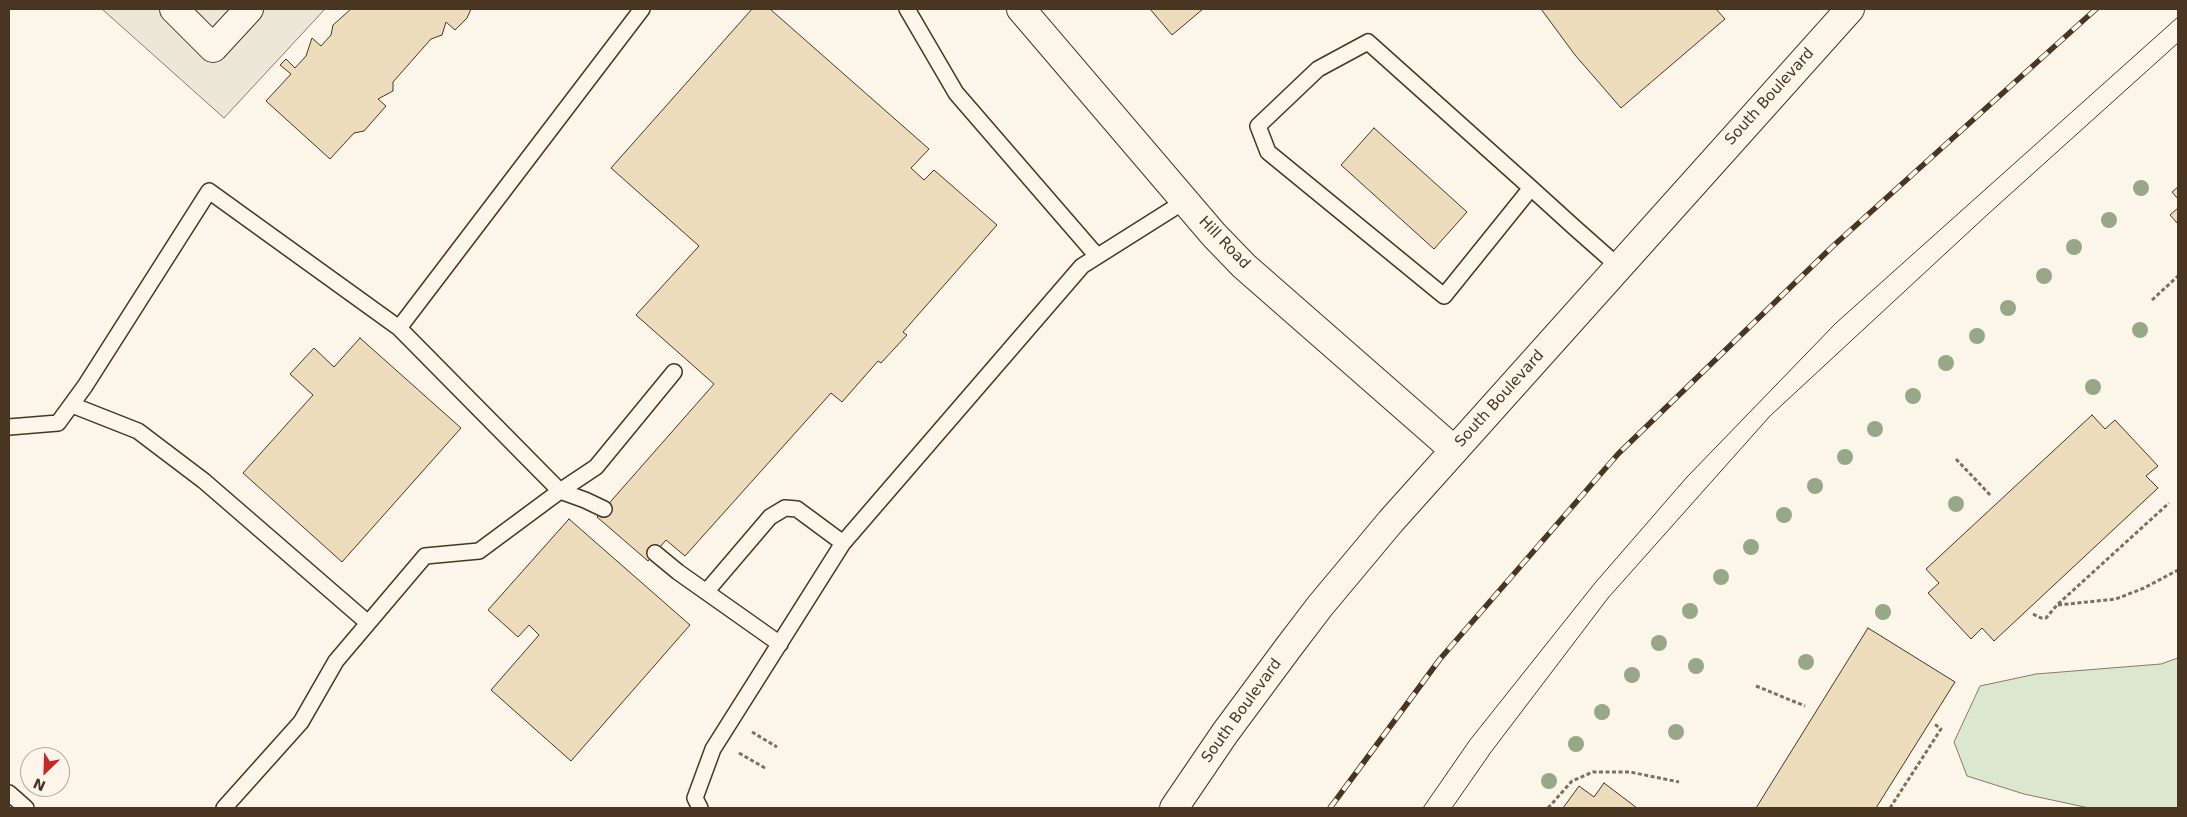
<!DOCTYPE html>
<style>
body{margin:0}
#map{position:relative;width:2187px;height:817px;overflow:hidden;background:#fbf6e9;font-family:"DejaVu Sans",sans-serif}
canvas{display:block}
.frame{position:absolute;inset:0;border:10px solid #4a3520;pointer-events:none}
.north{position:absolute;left:20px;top:747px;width:50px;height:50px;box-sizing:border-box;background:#fbf6e9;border:1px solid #b4a999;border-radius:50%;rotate:204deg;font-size:14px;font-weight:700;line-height:20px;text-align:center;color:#4a3520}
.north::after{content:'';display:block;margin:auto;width:18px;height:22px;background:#c62828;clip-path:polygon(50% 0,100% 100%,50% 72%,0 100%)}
</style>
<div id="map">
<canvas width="2187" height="817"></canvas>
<div class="frame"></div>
<div class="north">N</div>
</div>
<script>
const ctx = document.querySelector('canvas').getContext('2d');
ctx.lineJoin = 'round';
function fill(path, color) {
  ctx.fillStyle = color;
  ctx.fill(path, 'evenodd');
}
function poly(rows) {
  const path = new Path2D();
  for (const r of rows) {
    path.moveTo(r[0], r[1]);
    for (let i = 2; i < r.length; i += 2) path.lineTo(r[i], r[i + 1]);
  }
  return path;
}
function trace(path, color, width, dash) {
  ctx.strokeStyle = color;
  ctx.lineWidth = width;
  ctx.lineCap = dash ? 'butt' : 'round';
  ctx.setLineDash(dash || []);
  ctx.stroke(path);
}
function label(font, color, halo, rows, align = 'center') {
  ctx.font = font + ' "DejaVu Sans",sans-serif';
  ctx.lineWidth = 4;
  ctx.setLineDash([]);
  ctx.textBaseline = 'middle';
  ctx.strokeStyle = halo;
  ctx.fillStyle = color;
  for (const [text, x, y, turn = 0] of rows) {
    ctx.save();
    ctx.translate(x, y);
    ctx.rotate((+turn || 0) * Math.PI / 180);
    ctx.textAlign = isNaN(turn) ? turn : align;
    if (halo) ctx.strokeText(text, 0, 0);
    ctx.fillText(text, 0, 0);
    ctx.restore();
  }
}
const green = poly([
 [2178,658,2178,808,2089,808,2024,794,1967,776,1954,742,1980,686,2036,674,2161,664,2178,658]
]);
const parking = poly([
 [102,9,325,9,224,118,102,9]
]);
const building = poly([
 [351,9,471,9,467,18,455,30,446,22,442,35,431,39,393,82,393,91,378,99,386,106,364,131,354,133,330,159,266,101,291,74,280,65,286,59,295,68,306,56,312,38,321,46,331,35,333,25,351,9],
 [752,9,770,9,929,149,911,168,924,180,934,170,997,225,903,332,907,335,881,363,878,361,842,402,831,393,685,556,666,540,648,561,597,517,714,384,636,315,699,246,611,168,752,9],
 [1150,9,1203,9,1172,35,1150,9],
 [1541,9,1716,9,1725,19,1621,108,1575,55,1541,9],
 [1374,128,1467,212,1434,249,1341,165,1374,128],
 [2178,187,2178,199,2172,192,2178,187],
 [2178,208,2178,224,2170,215,2178,208],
 [360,338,461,428,342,562,243,473,313,395,290,374,314,348,334,367,360,338],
 [2092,415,2105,429,2115,420,2158,466,2146,476,2158,488,1994,641,1982,628,1971,639,1928,593,1939,583,1926,569,2092,415],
 [569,519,690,625,571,761,491,690,539,635,529,625,518,637,488,610,569,519],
 [1868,628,1955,682,1876,808,1756,808,1868,628],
 [1604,783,1637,808,1563,808,1579,786,1594,797,1604,783]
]);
const path = poly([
 [2152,300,2178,276],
 [1956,459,1991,496],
 [2058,605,2116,599,2144,588,2178,570],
 [2033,614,2041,618,2046,618,2057,605,2169,503],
 [1756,686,1805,706],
 [752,732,777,747],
 [739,753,765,768],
 [1548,808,1572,781,1593,772,1630,772,1679,782],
 [1890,808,1941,729,1933,723]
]);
const lane = poly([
 [907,9,956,93,1097,256],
 [1531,188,1444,296,1268,152,1258,126,1318,69,1368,42,1531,188,1575,228,1618,266],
 [72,405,138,431,204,481,368,623],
 [9,427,58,423,85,386,209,191,399,328,642,9],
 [560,491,596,467,674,372],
 [560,491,585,500,604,509],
 [655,553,678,572,780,644],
 [706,592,770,517,785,508,797,509,843,543],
 [9,793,26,808],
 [224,808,301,722,336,661,425,556,479,551,560,491,399,328],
 [700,808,695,798,713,749,843,543,1082,266,1185,201]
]);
const street = poly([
 [174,9,213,48,249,9],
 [1021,9,1214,235,1244,266,1454,450]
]);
const secondary = poly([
 [1174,808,1225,733,1288,648,1320,606,1391,521,1850,9]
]);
const tram = poly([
 [1423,808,1470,740,1595,583,1687,477,1836,323,2178,17],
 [1452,808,1491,752,1608,598,1770,416,1987,215,2178,43]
]);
const rail = poly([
 [1330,808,1440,659,1618,454,1832,247,2096,9]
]);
const trees = [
 [2141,188],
 [2109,220],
 [2074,247],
 [2044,276],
 [2008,308],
 [2140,330],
 [1977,336],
 [1946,363],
 [2093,387],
 [1913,396],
 [1875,429],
 [1845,457],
 [1815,486],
 [1956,504],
 [1784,515],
 [1751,547],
 [1721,577],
 [1690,611],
 [1883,612],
 [1659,643],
 [1806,662],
 [1696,666],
 [1632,675],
 [1602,712],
 [1676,732],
 [1576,744],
 [1549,781]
];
const streetNames = [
 ["South Boulevard",1770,97,-48],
 ["Hill Road",1224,243,46],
 ["South Boulevard",1500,399,-48],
 ["South Boulevard",1242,711,-54]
];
fill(green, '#dce7d0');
trace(green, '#887966', 1);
fill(parking, '#ede7d9');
trace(parking, '#887966', 1);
fill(building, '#ecdcbc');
trace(building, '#4a3520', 1);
trace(lane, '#4a3520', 18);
trace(street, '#4a3520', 30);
trace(secondary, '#4a3520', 30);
trace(path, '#7f6f5c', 3, [4, 2.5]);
trace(lane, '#fbf6e9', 15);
trace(street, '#fbf6e9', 28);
trace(secondary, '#fbf6e9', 28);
trace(tram, '#4a3520', 1);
trace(rail, '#4a3520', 5.5);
trace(rail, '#fbf6e9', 4, [11]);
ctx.fillStyle = '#96a887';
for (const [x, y] of trees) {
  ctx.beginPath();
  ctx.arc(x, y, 8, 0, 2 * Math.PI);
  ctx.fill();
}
label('15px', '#4a3520', '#fbf6e9', streetNames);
</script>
